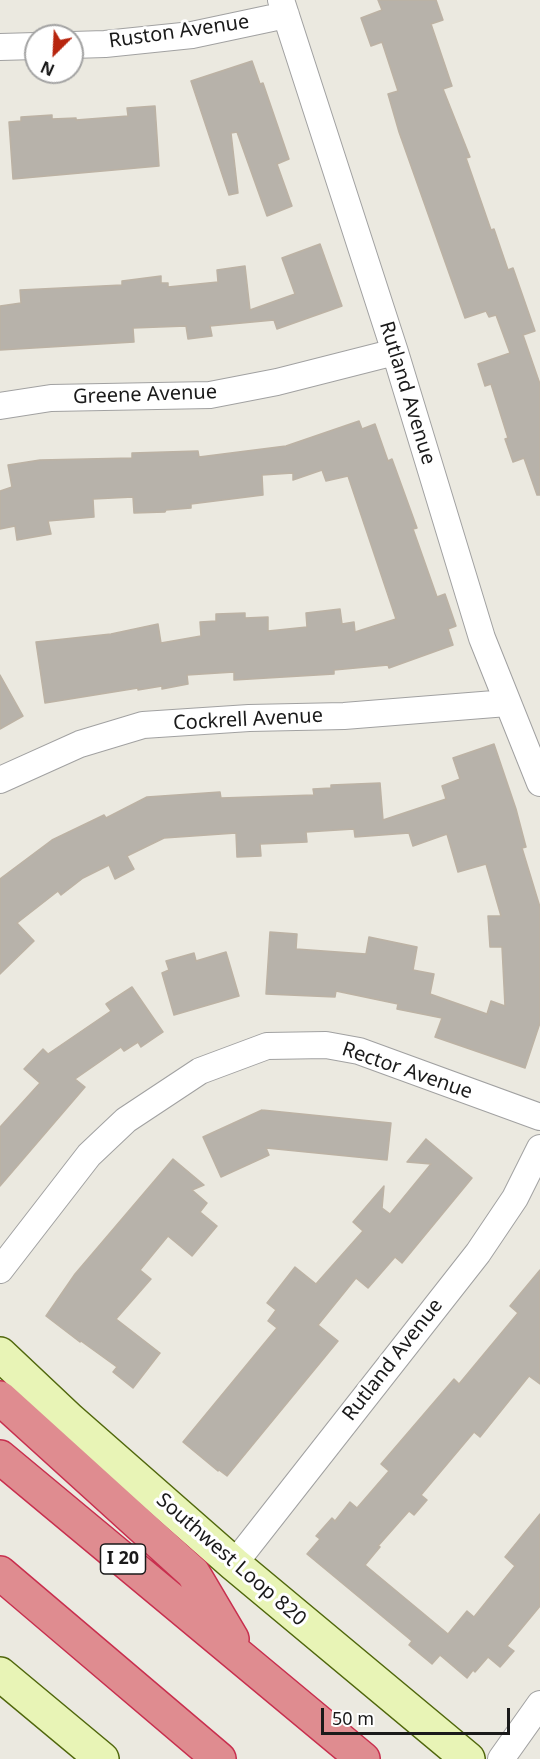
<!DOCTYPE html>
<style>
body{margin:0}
#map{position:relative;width:540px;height:1759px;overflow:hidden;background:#ebe9e0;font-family:"Noto Sans",sans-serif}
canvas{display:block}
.north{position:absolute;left:24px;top:24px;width:60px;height:60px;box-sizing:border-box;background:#fff;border:2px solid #a3a3a3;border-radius:50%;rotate:204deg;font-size:16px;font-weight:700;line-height:24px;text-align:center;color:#1a1a1a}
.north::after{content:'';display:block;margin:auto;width:21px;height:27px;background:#b7250e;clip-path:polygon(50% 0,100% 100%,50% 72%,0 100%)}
.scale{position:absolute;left:321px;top:1708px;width:189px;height:27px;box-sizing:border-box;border:3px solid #1a1a1a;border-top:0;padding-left:8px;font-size:18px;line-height:21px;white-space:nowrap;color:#1a1a1a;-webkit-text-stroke:4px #fff;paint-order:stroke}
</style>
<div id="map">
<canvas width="540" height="1759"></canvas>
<div class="north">N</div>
<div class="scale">50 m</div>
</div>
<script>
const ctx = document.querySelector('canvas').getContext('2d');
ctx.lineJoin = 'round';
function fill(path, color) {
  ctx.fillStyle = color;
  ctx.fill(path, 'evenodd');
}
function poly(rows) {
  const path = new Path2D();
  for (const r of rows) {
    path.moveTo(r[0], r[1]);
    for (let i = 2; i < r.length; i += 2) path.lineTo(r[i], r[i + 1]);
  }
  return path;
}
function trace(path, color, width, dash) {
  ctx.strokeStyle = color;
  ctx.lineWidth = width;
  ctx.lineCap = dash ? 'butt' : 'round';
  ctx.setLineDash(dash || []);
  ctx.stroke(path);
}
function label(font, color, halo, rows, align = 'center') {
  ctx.font = font + ' "Noto Sans",sans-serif';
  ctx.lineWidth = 6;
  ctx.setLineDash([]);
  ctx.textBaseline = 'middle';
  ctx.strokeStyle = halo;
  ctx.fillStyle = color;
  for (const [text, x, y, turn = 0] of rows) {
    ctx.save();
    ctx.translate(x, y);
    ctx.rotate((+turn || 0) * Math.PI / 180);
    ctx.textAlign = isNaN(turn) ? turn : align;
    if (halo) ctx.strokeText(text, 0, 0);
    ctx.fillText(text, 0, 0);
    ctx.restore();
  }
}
const building = poly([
 [378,0,436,0,443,20,431,24,452,86,443,89,470,157,466,158,491,230,494,229,508,270,513,268,535,331,523,335,540,384,540,495,537,495,524,458,513,462,505,439,508,438,491,384,485,386,478,364,510,353,496,315,489,317,486,311,465,318,399,132,388,94,398,91,382,42,371,46,361,18,382,10,378,0],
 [252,61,260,84,263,83,289,159,277,164,292,206,267,216,237,132,231,133,238,193,229,195,191,81,252,61],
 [155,106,159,166,13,179,9,122,21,121,21,117,52,115,52,119,76,118,76,120,128,116,127,108,155,106],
 [320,244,342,306,277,329,274,320,210,326,212,336,188,339,186,326,133,328,134,342,0,350,0,306,21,303,20,290,122,285,122,281,161,276,161,283,168,283,168,287,218,282,217,270,245,266,250,310,295,294,282,258,320,244],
 [359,421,362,429,375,424,388,461,392,459,417,528,413,529,437,597,445,594,456,626,448,629,453,645,389,668,388,665,334,670,334,674,234,680,234,672,187,675,188,684,162,689,162,686,138,690,138,688,45,703,36,642,111,634,158,624,161,643,201,636,200,622,216,621,216,614,245,613,245,618,268,617,268,631,307,627,306,613,340,609,342,624,354,622,355,632,396,619,348,476,326,481,322,470,293,480,293,473,262,475,263,495,191,504,191,508,166,510,165,512,134,513,133,497,93,499,94,517,48,521,51,534,17,540,15,526,0,529,0,491,12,487,8,465,40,460,132,458,132,453,198,451,199,457,286,446,359,421],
 [0,675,23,716,0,729,0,675],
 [494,744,516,809,526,847,522,848,540,907,540,1023,525,1068,435,1037,442,1018,397,1009,398,1004,336,991,335,997,266,994,270,932,297,934,296,949,366,954,369,937,417,947,413,970,434,974,430,994,487,1014,491,1001,505,1006,502,947,490,947,488,916,501,916,486,864,458,872,447,834,413,846,409,833,355,837,354,829,306,832,307,842,260,844,261,856,237,857,236,833,164,838,127,856,134,869,115,879,109,865,83,878,61,895,58,891,17,923,34,941,0,974,0,879,52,840,104,815,106,818,147,797,220,792,221,798,314,795,313,789,331,788,331,785,380,783,383,820,446,799,442,786,460,779,453,758,494,744],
 [226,952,239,996,174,1015,162,973,169,970,166,961,194,953,196,961,226,952],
 [132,987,163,1032,141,1047,138,1042,124,1051,121,1047,75,1079,85,1087,0,1186,0,1127,40,1083,24,1069,43,1049,48,1054,111,1011,106,1004,132,987],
 [262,1110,391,1123,387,1160,266,1148,269,1155,221,1177,203,1137,262,1110],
 [426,1139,472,1178,402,1263,395,1257,368,1288,356,1278,318,1325,338,1341,227,1476,219,1470,218,1471,183,1442,277,1328,268,1321,276,1310,267,1303,295,1267,316,1284,363,1231,353,1222,384,1186,382,1208,390,1214,431,1164,407,1162,426,1139],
 [173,1159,204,1185,192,1190,207,1203,200,1212,217,1226,192,1256,168,1236,140,1270,151,1279,116,1319,160,1353,133,1388,113,1372,117,1367,81,1341,80,1342,46,1316,75,1274,173,1159],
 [540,1270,540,1384,529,1376,480,1437,474,1432,421,1495,427,1500,414,1515,409,1511,378,1546,380,1547,365,1565,448,1634,467,1611,474,1617,515,1566,505,1557,540,1514,540,1606,507,1646,514,1651,500,1667,488,1657,475,1672,473,1670,467,1678,440,1655,432,1664,409,1645,412,1641,307,1554,320,1539,316,1536,332,1518,335,1521,350,1502,357,1508,389,1471,381,1464,454,1379,459,1384,518,1313,510,1306,540,1270]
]);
const minor = poly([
 [281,0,395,352,482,638,540,783],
 [72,45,105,44,192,35,286,15],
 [0,47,36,46],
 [0,406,51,398,210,395,277,382,395,352],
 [0,780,80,744,143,725,249,718,344,716,507,703],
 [0,1270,89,1155,126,1120,200,1071,267,1046,326,1045,359,1051,540,1117],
 [234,1564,478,1253,515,1198,540,1148],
 [501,1759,540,1704]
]);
const secondary = poly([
 [0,1354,70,1420,234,1564,468,1759],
 [0,1674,102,1759]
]);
const motorway = poly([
 [0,1398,193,1573,232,1639],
 [0,1457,363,1759],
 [0,1573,219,1759]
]);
const shields = [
 [123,1559,45]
];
const shieldNames = [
 ["I 20",123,1559]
];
const streetNames = [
 ["Ruston Avenue",179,32,-8],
 ["Rutland Avenue",407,393,73],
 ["Greene Avenue",145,395,-2],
 ["Cockrell Avenue",248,720,-3],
 ["Rector Avenue",407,1071,19],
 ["Rutland Avenue",393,1360,-52],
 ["Southwest Loop 820",231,1560,41]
];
fill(building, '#b7b2aa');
trace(building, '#bcb2a4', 1.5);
trace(minor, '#a1a1a1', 28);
trace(secondary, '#50670c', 36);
trace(motorway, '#c82f4e', 36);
trace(minor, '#fff', 26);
trace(secondary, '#e8f4b6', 33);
trace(motorway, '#df8c90', 33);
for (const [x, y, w] of shields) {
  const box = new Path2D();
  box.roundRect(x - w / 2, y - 15, w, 30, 4.5);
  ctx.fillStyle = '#fff';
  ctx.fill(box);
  trace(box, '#1a1a1a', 1.5);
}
label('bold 18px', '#1a1a1a', null, shieldNames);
label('20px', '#1a1a1a', '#fff', streetNames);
</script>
